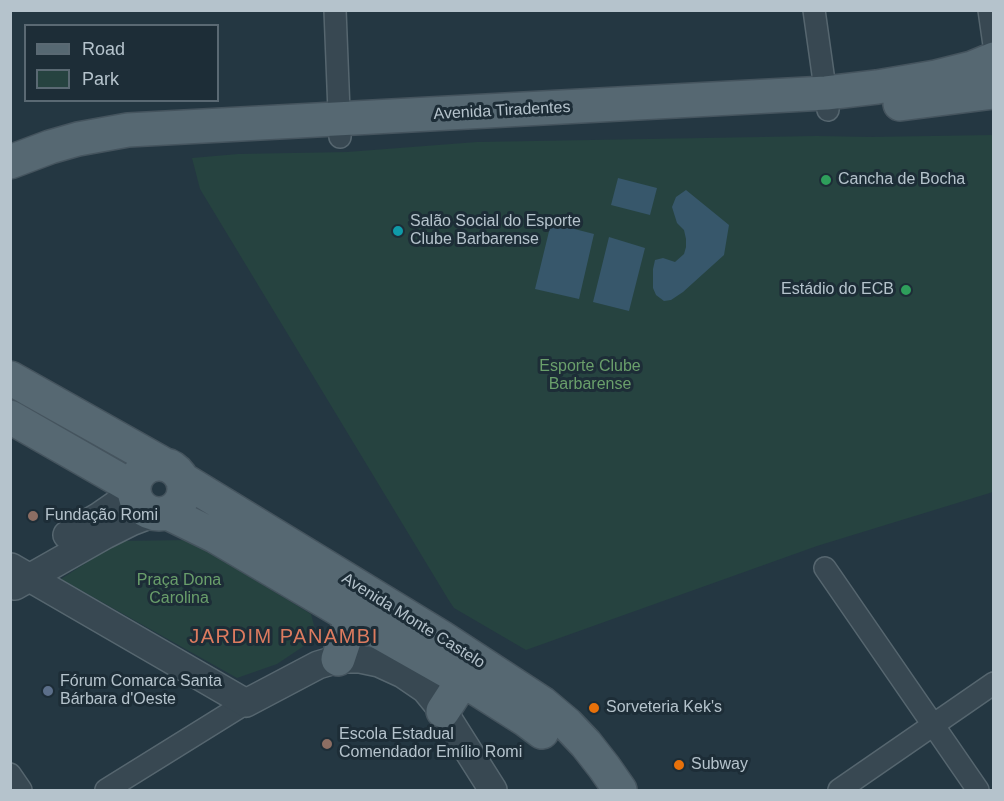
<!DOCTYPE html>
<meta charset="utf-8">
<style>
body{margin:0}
#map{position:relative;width:1004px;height:801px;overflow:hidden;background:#243742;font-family:Arial,sans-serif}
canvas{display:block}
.frame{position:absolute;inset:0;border:12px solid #b5c3cc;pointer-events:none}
.legend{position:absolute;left:24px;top:24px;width:195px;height:78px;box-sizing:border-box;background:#1d2d37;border:2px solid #5a6973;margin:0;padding:8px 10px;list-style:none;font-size:18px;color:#b5c3cc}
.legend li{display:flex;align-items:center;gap:12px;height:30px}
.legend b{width:30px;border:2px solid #5a6973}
</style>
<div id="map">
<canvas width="1004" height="801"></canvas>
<div class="frame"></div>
<ul class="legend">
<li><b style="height:8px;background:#566872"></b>Road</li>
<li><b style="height:16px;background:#264340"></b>Park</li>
</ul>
</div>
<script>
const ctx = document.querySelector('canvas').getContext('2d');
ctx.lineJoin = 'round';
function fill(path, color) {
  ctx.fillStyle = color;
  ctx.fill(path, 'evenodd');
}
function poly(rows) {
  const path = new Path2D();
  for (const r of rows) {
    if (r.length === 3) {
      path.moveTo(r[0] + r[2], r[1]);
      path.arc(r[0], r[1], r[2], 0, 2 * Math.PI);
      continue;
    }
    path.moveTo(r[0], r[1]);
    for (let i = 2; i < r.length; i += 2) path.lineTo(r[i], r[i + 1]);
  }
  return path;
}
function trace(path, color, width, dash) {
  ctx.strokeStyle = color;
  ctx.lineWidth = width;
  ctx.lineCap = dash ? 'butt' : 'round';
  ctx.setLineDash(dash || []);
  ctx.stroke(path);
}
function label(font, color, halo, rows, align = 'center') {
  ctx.font = font + ' Arial,sans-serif';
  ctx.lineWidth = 6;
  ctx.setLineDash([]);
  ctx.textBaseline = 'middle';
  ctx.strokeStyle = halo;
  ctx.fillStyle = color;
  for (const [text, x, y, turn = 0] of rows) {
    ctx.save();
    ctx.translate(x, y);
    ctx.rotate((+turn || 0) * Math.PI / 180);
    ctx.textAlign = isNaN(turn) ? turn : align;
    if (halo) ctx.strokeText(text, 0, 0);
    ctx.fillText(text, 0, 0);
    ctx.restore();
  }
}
const green = poly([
 [993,135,993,492,817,546,526,650,454,608,448,599,200,189,192,158,238,154,347,152,477,142,817,136,870,137],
 [189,540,311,614,315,629,304,646,277,664,237,678,61,579,120,541]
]);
const water = poly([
 [618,178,657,188,650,215,611,205],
 [686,190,729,225,724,255,683,292,671,300,664,301,656,295,653,288,653,269,655,260,663,258,675,262,684,254,686,247,686,239,684,230,677,223,672,207,676,197],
 [551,223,594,234,579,299,535,289],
 [609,237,645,248,629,311,593,302]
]);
const minor = poly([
 [335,10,340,137],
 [814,10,828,110],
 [989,10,994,45],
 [825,568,978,790],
 [10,774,21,790],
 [106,790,246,703],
 [839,790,994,683]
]);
const tertiary = poly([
 [67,535,98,517,134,492],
 [11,567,246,703,318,665,338,659,360,659,379,663,403,674,425,689,443,711,493,790],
 [15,586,105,535,131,522,152,514]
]);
const primary = poly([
 [900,104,994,92],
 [10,162,50,147,78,139,128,130,826,93,877,87,936,77,972,68,994,59],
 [10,378,163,464],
 [10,417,134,488],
 [159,489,25],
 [182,479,441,637,542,703,567,724,586,744,604,767,620,790],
 [168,513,215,536,352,617,463,680,526,720,542,732],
 [338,659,352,617],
 [443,711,463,680]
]);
const markers = [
 [826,180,6,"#2e9e5b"],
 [398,231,6,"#0f9aa8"],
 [906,290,6,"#2e9e5b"],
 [33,516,6,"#8d6e63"],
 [48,691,6,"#5c6f8a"],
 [594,708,6,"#e8710a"],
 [327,744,6,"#8d6e63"],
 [679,765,6,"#e8710a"]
];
const streetNames = [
 ["Avenida Tiradentes",502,111,-3],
 ["Avenida Monte Castelo",413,621,32]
];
const poiNames = [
 ["Cancha de Bocha",838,180],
 ["Salão Social do Esporte",410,222],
 ["Clube Barbarense",410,240],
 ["Estádio do ECB",894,290,"right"],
 ["Fundação Romi",45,516],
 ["Fórum Comarca Santa",60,682],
 ["Bárbara d'Oeste",60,700],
 ["Sorveteria Kek's",606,708],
 ["Escola Estadual",339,735],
 ["Comendador Emílio Romi",339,753],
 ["Subway",691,765]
];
const parkNames = [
 ["Esporte Clube",590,367],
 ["Barbarense",590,385],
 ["Praça Dona",179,581],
 ["Carolina",179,599]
];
const quarterNames = [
 ["JARDIM PANAMBI",284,637]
];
fill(green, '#264340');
fill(water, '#37576b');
trace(minor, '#56666f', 24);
trace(tertiary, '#56666f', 30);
trace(primary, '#45545e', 36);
trace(minor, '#384852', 21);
trace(tertiary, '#384852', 27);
trace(primary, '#566872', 33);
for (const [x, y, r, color] of markers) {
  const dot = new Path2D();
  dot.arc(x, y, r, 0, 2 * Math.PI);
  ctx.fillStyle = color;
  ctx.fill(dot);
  trace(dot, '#1d2d37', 2);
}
label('16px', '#b5c3cc', '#1d2d37', streetNames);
label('16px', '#b5c3cc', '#1d2d37', poiNames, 'left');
label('16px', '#6a9f6b', '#1d2d37', parkNames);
ctx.letterSpacing = '1.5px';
label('20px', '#dd7b5f', '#1d2d37', quarterNames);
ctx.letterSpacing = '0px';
</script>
